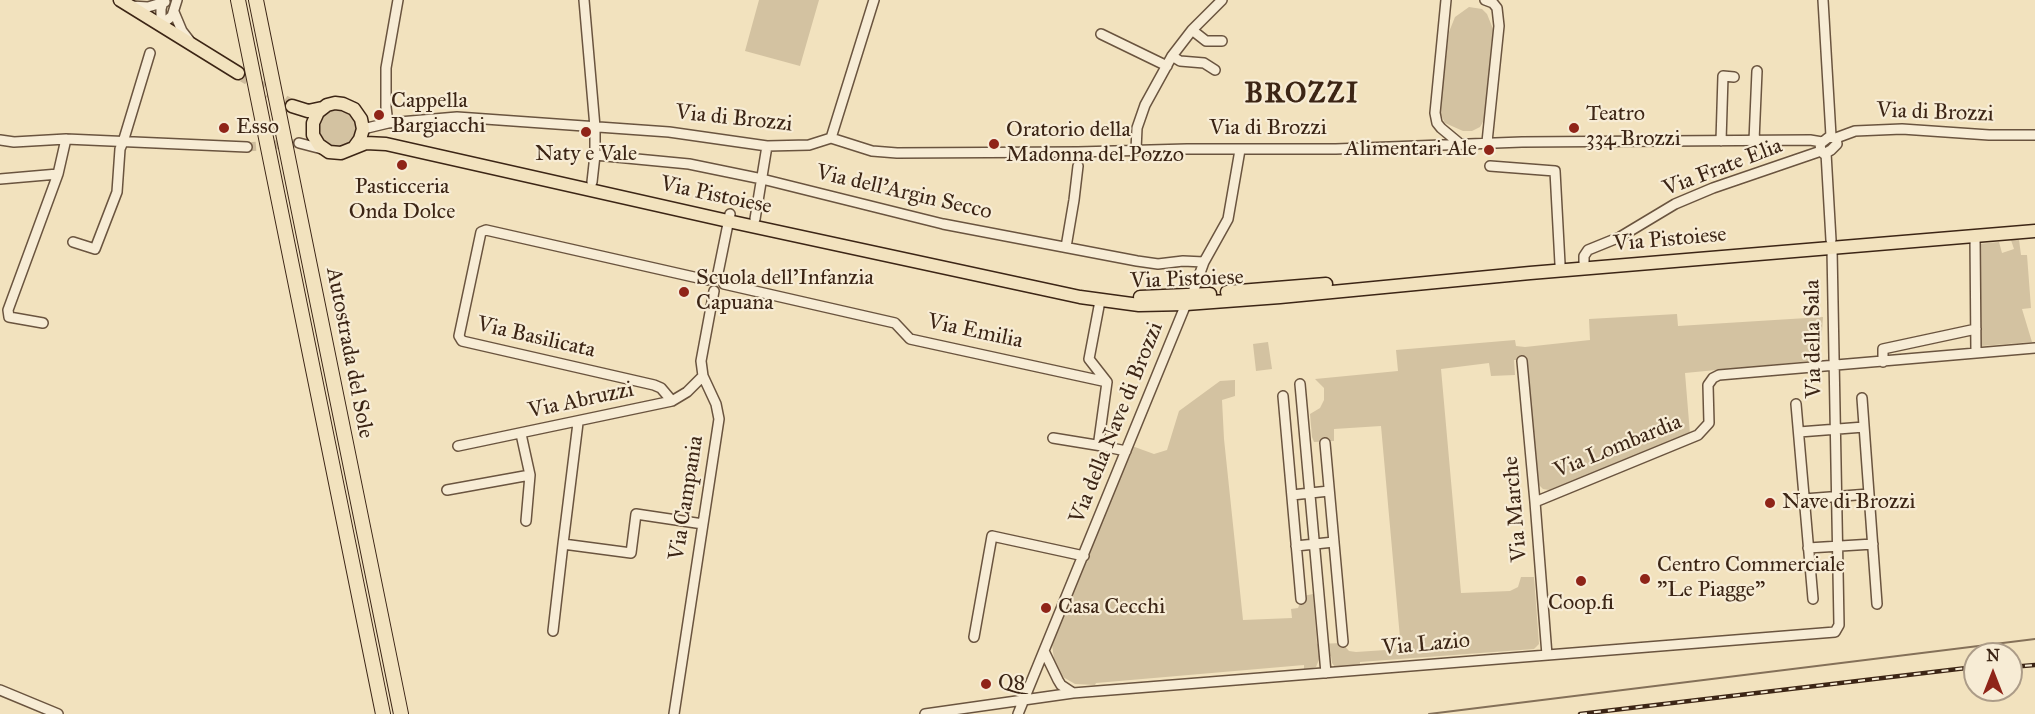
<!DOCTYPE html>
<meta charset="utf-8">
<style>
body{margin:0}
#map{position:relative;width:2035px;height:714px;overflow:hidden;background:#f2e2be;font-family:"IM FELL Great Primer",serif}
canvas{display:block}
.north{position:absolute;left:1963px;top:642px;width:60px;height:60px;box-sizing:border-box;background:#f7ecd5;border:2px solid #ac9c88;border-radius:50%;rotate:0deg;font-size:16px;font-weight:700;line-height:24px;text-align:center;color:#3c2515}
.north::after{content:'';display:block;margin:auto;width:21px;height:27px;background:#8f2418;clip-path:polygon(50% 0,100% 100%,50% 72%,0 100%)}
</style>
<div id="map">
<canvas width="2035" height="714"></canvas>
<div class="north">N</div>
</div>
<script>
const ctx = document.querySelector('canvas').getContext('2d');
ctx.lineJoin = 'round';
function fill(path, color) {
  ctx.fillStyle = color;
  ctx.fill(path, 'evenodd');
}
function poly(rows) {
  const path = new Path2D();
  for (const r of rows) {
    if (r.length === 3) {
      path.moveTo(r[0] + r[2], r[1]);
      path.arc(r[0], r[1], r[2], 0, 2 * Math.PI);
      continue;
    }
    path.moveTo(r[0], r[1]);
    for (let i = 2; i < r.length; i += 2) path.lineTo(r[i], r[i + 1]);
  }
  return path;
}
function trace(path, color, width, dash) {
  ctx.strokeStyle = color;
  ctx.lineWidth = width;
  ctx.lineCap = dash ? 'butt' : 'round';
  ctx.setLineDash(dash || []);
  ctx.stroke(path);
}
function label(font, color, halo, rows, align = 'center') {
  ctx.font = font + ' "IM FELL Great Primer",serif';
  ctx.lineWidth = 4.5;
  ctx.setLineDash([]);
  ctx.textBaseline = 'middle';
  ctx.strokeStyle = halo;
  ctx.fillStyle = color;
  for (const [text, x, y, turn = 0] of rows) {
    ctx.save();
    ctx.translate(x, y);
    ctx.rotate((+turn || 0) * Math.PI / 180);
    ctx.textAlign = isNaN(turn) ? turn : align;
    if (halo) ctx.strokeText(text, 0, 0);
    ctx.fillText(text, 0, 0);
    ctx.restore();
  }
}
const green = poly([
 [759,0,819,0,800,66,745,51],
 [1469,7,1482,9,1487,14,1493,29,1493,38,1487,115,1480,127,1472,131,1463,131,1445,123,1440,113,1440,104,1449,32,1455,17],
 [337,128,19],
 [2011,240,2019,240,2021,255,2027,255,2031,308,2022,309,2032,342,1981,346,1978,244,1999,242,2002,253,2014,249],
 [1677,314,1678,326,1823,317,1820,360,1685,373,1690,434,1549,490,1543,489,1537,483,1526,360,1514,360,1515,375,1491,376,1489,363,1441,369,1461,593,1510,591,1518,587,1521,577,1534,577,1539,644,1534,649,1360,662,1360,666,1335,667,1332,663,1331,656,1320,657,1316,667,1309,669,1304,669,1304,665,1096,683,1095,685,1075,684,1063,677,1055,667,1052,644,1132,446,1154,454,1167,450,1179,411,1220,381,1235,380,1235,396,1222,400,1224,439,1243,620,1292,618,1291,609,1298,608,1303,596,1313,594,1317,644,1342,643,1349,651,1356,652,1401,649,1381,426,1334,429,1334,441,1314,442,1312,437,1310,414,1320,408,1324,400,1324,388,1315,379,1398,371,1396,350,1515,340,1516,346,1525,347,1590,340,1589,319],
 [1268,342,1272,369,1256,371,1253,344]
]);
const stream = poly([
 [1429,714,2035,639]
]);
const minorTunnel = poly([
 [247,147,299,143]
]);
const majorTunnel = poly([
 [238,73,291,105]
]);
const minor = poly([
 [584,0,595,127,595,155,592,182],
 [1446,0,1435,113,1437,123,1441,128,1459,143],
 [1485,0,1493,3,1497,8,1499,26,1487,142],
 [1823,0,1831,136],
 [163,2,161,9,161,25,172,16,177,0],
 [131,6,148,7,165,2],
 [174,12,182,31,189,40],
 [1192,30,1206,41,1222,41],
 [1101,34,1167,66],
 [1172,56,1180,61,1204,63,1215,70],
 [388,123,386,107,386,68,398,0],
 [363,129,388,123,457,117,669,132,767,146,809,145,831,138,872,151,897,153,1078,152,1187,149,1336,149,1522,142,1810,140,1822,142],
 [831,138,874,0],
 [1836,138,1837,144,1831,150,1824,154,1821,151,1820,144,1829,137,1836,138,1855,131,1902,129,1989,135,2035,135],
 [0,140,14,142,66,139,247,147],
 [1721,141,1723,76,1734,77],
 [1754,141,1757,71],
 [299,143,322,149],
 [1136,150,1137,128,1145,105,1172,56,1192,30,1222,0],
 [1826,153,1831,240],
 [595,155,689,164,762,179,943,224,1137,261,1158,264,1183,261,1204,262],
 [1490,166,1555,171,1560,264],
 [0,179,58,174,66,139],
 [755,219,767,146],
 [1975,236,1976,353],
 [73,242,95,249,117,192,120,149,123,142,150,53],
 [1066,247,1074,200,1078,166],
 [1584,262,1584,256,1588,250,1620,237,1675,204,1713,188,1821,151],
 [718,273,730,214],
 [724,284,895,323,910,339,1107,382],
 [1192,295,1204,262,1228,219,1240,150],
 [1100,301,1089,359,1107,382,1099,440,1102,446,1126,451],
 [43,323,9,317,8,310,58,174],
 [1522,361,1535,502,1547,655],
 [1883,362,1883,349,1976,329],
 [1300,384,1326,673],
 [1283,396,1301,599],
 [1862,398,1877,604],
 [672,401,661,388,654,385,462,341,459,336,481,232,486,230,707,280],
 [1796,404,1813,599],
 [578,423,563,544,631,553,636,514,703,524],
 [1799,432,1864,427],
 [521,434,530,475,526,521],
 [1053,438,1102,446],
 [1325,443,1343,642],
 [458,446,672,401,687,392,703,376],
 [447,490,530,475],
 [1292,495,1329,491],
 [1804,499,1869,494],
 [1535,502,1698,435,1709,423,1708,385,1713,378,1719,375,2035,348],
 [1296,546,1334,542],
 [1808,548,1873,544],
 [553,631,563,544],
 [974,637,992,536,1084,556],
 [1044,651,1058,680,1061,685,1073,693],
 [0,690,58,714],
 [674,714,719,419,716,404,703,376,701,361,714,291],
 [925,714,1073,693,1835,632,1839,625,1832,249],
 [1018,714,1186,304]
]);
const major = poly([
 [120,0,238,73],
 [292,106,308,111,322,108],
 [355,146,360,139,363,129,361,119,354,109,343,104,335,103,327,105,318,112,313,123,313,135,319,145,329,152,341,153,366,143,386,144,728,221,1080,297,1139,305,1186,304,1280,297,1530,273,2035,231],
 [1227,292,1326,284],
 [1140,297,1210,294]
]);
const highway = poly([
 [238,0,383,714],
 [256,0,401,714]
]);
const rail = poly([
 [2011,667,2035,665],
 [1580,714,1975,667]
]);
const markers = [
 [379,115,6,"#8f2418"],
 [224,128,6,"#8f2418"],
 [1574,128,6,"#8f2418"],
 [586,132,6,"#8f2418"],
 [994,144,6,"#8f2418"],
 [1489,150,6,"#8f2418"],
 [402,165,6,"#8f2418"],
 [684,292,6,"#8f2418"],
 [1770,503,6,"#8f2418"],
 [1645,579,6,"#8f2418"],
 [1581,581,6,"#8f2418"],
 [1046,608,6,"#8f2418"],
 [986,684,6,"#8f2418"]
];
const poiNames = [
 ["Cappella",391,102],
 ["Bargiacchi",391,127],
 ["Teatro",1586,115],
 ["334 Brozzi",1586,140],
 ["Esso",236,128],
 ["Oratorio della",1006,131],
 ["Madonna del Pozzo",1006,156],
 ["Alimentari Ale",1477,150,"right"],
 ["Naty e Vale",586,155,"center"],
 ["Pasticceria",402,188,"center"],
 ["Onda Dolce",402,213,"center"],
 ["Scuola dell’Infanzia",696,279],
 ["Capuana",696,304],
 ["Nave di Brozzi",1782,503],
 ["Centro Commerciale",1657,566],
 ["\"Le Piagge\"",1657,591],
 ["Coop.fi",1581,604,"center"],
 ["Casa Cecchi",1058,608],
 ["Q8",998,684]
];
const streetNames = [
 ["Via di Brozzi",1935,113,2],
 ["Via di Brozzi",734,119,6],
 ["Via di Brozzi",1268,129],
 ["Via Frate Elia",1723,168,-21],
 ["Via dell'Argin Secco",904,193,13],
 ["Via Pistoiese",716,196,12],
 ["Via Pistoiese",1670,240,-5],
 ["Via Pistoiese",1187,280,-2],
 ["Via Emilia",975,332,12],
 ["Via Basilicata",536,338,13],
 ["Via della Sala",1814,339,-91],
 ["Autostrada del Sole",349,353,79],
 ["Via Abruzzi",581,401,-12],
 ["Via della Nave di Brozzi",1117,423,-68],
 ["Via Lombardia",1618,447,-22],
 ["Via Campania",687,498,-81],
 ["Via Marche",1516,509,-95],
 ["Via Lazio",1426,645,-5]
];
const districtNames = [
 ["BROZZI",1302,95]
];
fill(green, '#d3c2a1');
trace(stream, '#847058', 2);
trace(minorTunnel, '#cebc9c', 9, [9, 4.5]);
trace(majorTunnel, '#cebc9c', 12, [12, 6]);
trace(minor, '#6a543f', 12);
trace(major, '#3c2515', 15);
trace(highway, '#3c2515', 16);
trace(minor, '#f7ecd5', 9);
trace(major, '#f2e2be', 12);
trace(highway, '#f2e2be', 14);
trace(rail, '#3c2515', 4.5);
trace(rail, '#f7ecd5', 2, [7]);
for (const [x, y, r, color] of markers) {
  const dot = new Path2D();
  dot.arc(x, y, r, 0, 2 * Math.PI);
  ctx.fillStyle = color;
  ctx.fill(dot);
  trace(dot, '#f7ecd5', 2);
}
label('22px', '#3c2515', '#f7ecd5', poiNames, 'left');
label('22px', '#3c2515', '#f7ecd5', streetNames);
ctx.letterSpacing = '1.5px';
label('bold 28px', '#3c2515', '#f7ecd5', districtNames);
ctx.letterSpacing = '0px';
</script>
